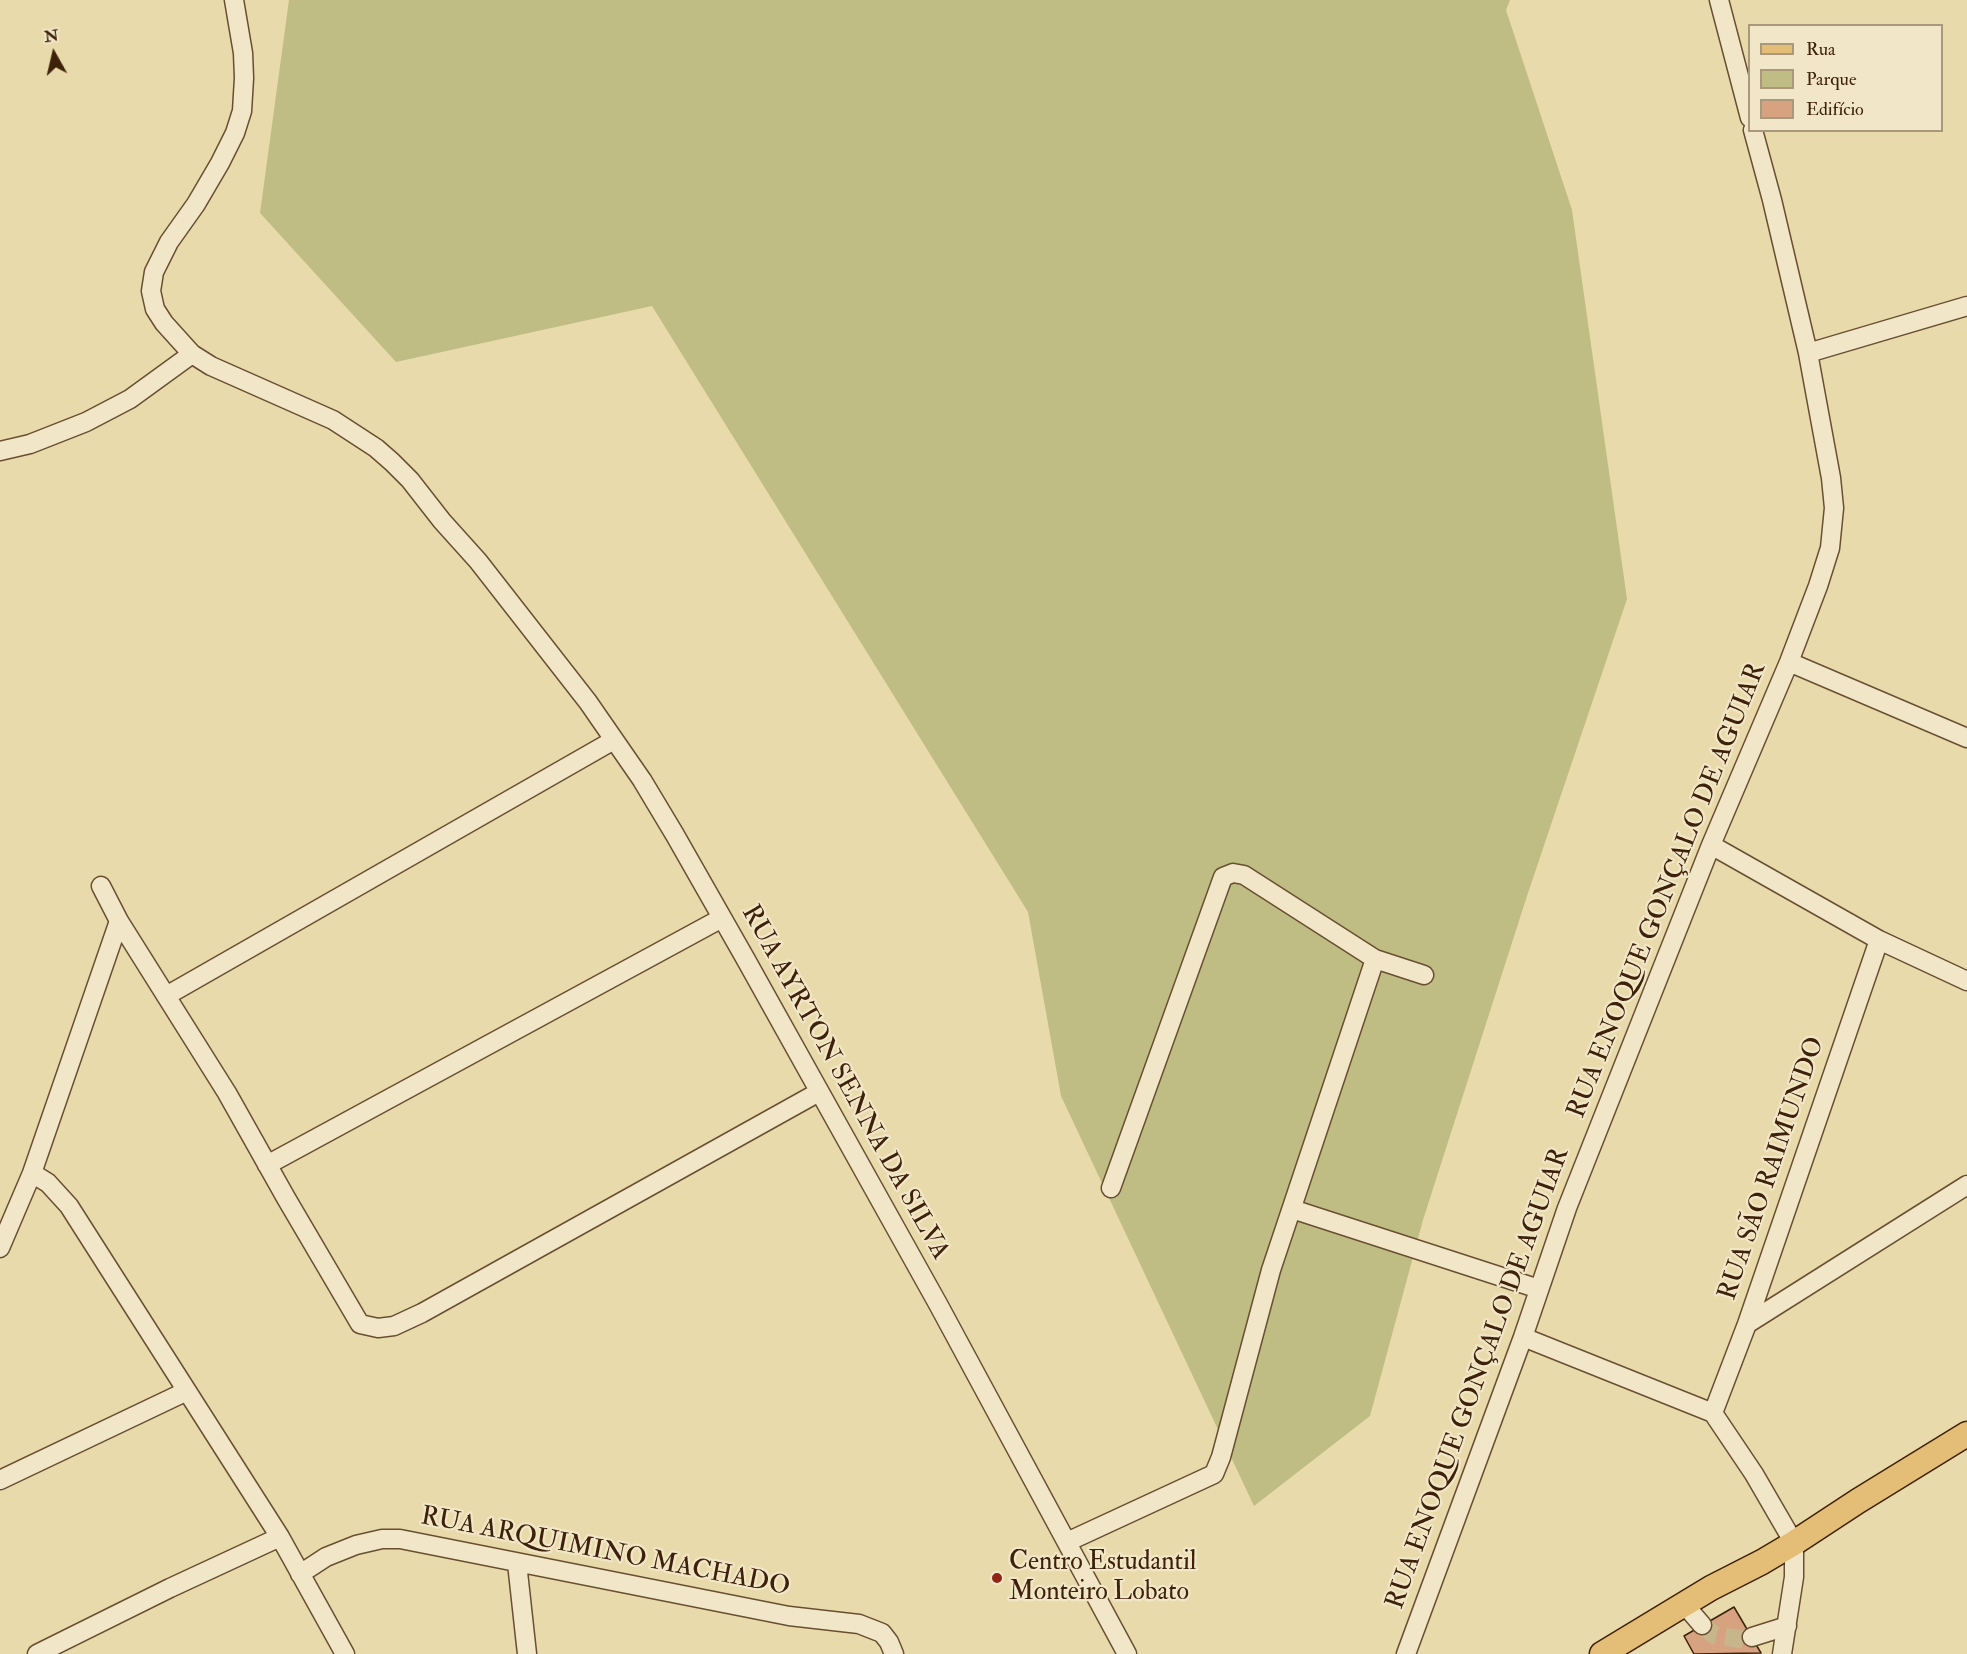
<!DOCTYPE html>
<meta charset="utf-8">
<style>
body{margin:0}
#map{position:relative;width:1967px;height:1654px;overflow:hidden;background:#e9daab;font-family:"IM FELL Double Pica",serif}
canvas{display:block}
.legend{position:absolute;left:1748px;top:24px;width:195px;height:108px;box-sizing:border-box;background:#f1e7c8;border:2px solid #a9987c;margin:0;padding:8px 10px;list-style:none;font-size:18px;color:#3e2109}
.legend li{display:flex;align-items:center;gap:12px;height:30px}
.legend b{width:30px;border:2px solid #a9987c}
.north{position:absolute;left:24px;top:24px;width:60px;height:60px;-webkit-text-stroke:4px #f1e7c8;paint-order:stroke;rotate:352deg;font-size:16px;font-weight:700;line-height:24px;text-align:center;color:#3e2109}
.north::after{content:'';display:block;margin:auto;width:21px;height:27px;background:#3e2109;clip-path:polygon(50% 0,100% 100%,50% 72%,0 100%)}
</style>
<div id="map">
<canvas width="1967" height="1654"></canvas>
<ul class="legend">
<li><b style="height:8px;background:#e4bd76"></b>Rua</li>
<li><b style="height:16px;background:#bfbd83"></b>Parque</li>
<li><b style="height:16px;background:#d6a280"></b>Edifício</li>
</ul>
<div class="north">N</div>
</div>
<script>
const ctx = document.querySelector('canvas').getContext('2d');
ctx.lineJoin = 'round';
function fill(path, color) {
  ctx.fillStyle = color;
  ctx.fill(path, 'evenodd');
}
function poly(rows) {
  const path = new Path2D();
  for (const r of rows) {
    path.moveTo(r[0], r[1]);
    for (let i = 2; i < r.length; i += 2) path.lineTo(r[i], r[i + 1]);
  }
  return path;
}
function trace(path, color, width, dash) {
  ctx.strokeStyle = color;
  ctx.lineWidth = width;
  ctx.lineCap = dash ? 'butt' : 'round';
  ctx.setLineDash(dash || []);
  ctx.stroke(path);
}
function label(font, color, halo, rows, align = 'center') {
  ctx.font = font + ' "IM FELL Double Pica",serif';
  ctx.lineWidth = 4.5;
  ctx.setLineDash([]);
  ctx.textBaseline = 'middle';
  ctx.strokeStyle = halo;
  ctx.fillStyle = color;
  for (const [text, x, y, turn = 0] of rows) {
    ctx.save();
    ctx.translate(x, y);
    ctx.rotate((+turn || 0) * Math.PI / 180);
    ctx.textAlign = isNaN(turn) ? turn : align;
    if (halo) ctx.strokeText(text, 0, 0);
    ctx.fillText(text, 0, 0);
    ctx.restore();
  }
}
const green = poly([
 [289,0,1510,0,1506,10,1572,210,1627,599,1527,896,1423,1220,1370,1416,1254,1506,1061,1096,1028,912,652,306,396,362,260,213]
]);
const building = poly([
 [1734,1607,1761,1653,1694,1654,1684,1636,1734,1607]
]);
const minorTunnel = poly([
 [1702,1625,1714,1635,1745,1640,1752,1637]
]);
const minor = poly([
 [234,0,243,53,244,78,242,111,235,133,220,163,196,204,169,242,154,272,151,291,155,309,164,323,192,354,211,366,333,420,376,448,392,462,410,480,442,521,478,561,588,702,642,780,675,835,745,958,938,1304,1127,1654],
 [1719,0,1750,118],
 [1808,353,1967,306],
 [0,451,30,444,86,422,130,399,192,354],
 [1789,662,1967,738],
 [1711,845,1879,940,1967,981],
 [101,886,119,921,227,1093,286,1198,360,1324,378,1328,394,1326,422,1313,819,1092],
 [1375,959,1424,975],
 [166,996,614,740],
 [267,1165,722,918],
 [32,1173,119,921],
 [1292,1209,1539,1289],
 [0,1248,32,1173,48,1183,69,1206,280,1537,345,1654],
 [1747,1324,1967,1185],
 [1523,1337,1713,1413,1754,1474,1794,1543,1794,1577,1782,1654],
 [1713,1413,1747,1324,1879,940],
 [0,1480,187,1391],
 [1067,1542,1214,1474,1221,1457,1271,1270,1375,959,1244,875,1233,873,1223,877,1111,1188],
 [517,1563,527,1654],
 [300,1574,326,1557,356,1545,382,1539,400,1539,789,1616,859,1624,882,1633,889,1642,894,1654],
 [1684,1604,1702,1625],
 [1752,1637,1787,1626],
 [37,1654,170,1588,280,1537],
 [1406,1654,1523,1337,1567,1208,1711,845,1789,662,1818,586,1830,548,1834,508,1831,478,1808,353,1772,200,1753,130]
]);
const major = poly([
 [1602,1654,1711,1588,1762,1562,1794,1543,1858,1501,1967,1434]
]);
const markers = [
 [997,1578,6,"#8f2418"]
];
const streetNames = [
 ["RUA ENOQUE GONÇALO DE AGUIAR",1668,891,-68],
 ["RUA AYRTON SENNA DA SILVA",844,1083,61],
 ["RUA SÃO RAIMUNDO",1773,1169,-71],
 ["RUA ENOQUE GONÇALO DE AGUIAR",1479,1379,-70],
 ["RUA ARQUIMINO MACHADO",605,1553,11]
];
const poiNames = [
 ["Centro Estudantil",1009,1563],
 ["Monteiro Lobato",1009,1593]
];
fill(green, '#bfbd83');
fill(building, '#d6a280');
trace(building, '#3e2109', 1.5);
trace(minorTunnel, '#c7b58b', 18, [18, 9]);
trace(minor, '#694f32', 21);
trace(major, '#3e2109', 27);
trace(minor, '#f1e7c8', 18);
trace(major, '#e4bd76', 24);
for (const [x, y, r, color] of markers) {
  const dot = new Path2D();
  dot.arc(x, y, r, 0, 2 * Math.PI);
  ctx.fillStyle = color;
  ctx.fill(dot);
  trace(dot, '#f1e7c8', 2);
}
label('26px', '#3e2109', '#f1e7c8', streetNames);
label('26px', '#3e2109', '#f1e7c8', poiNames, 'left');
</script>
